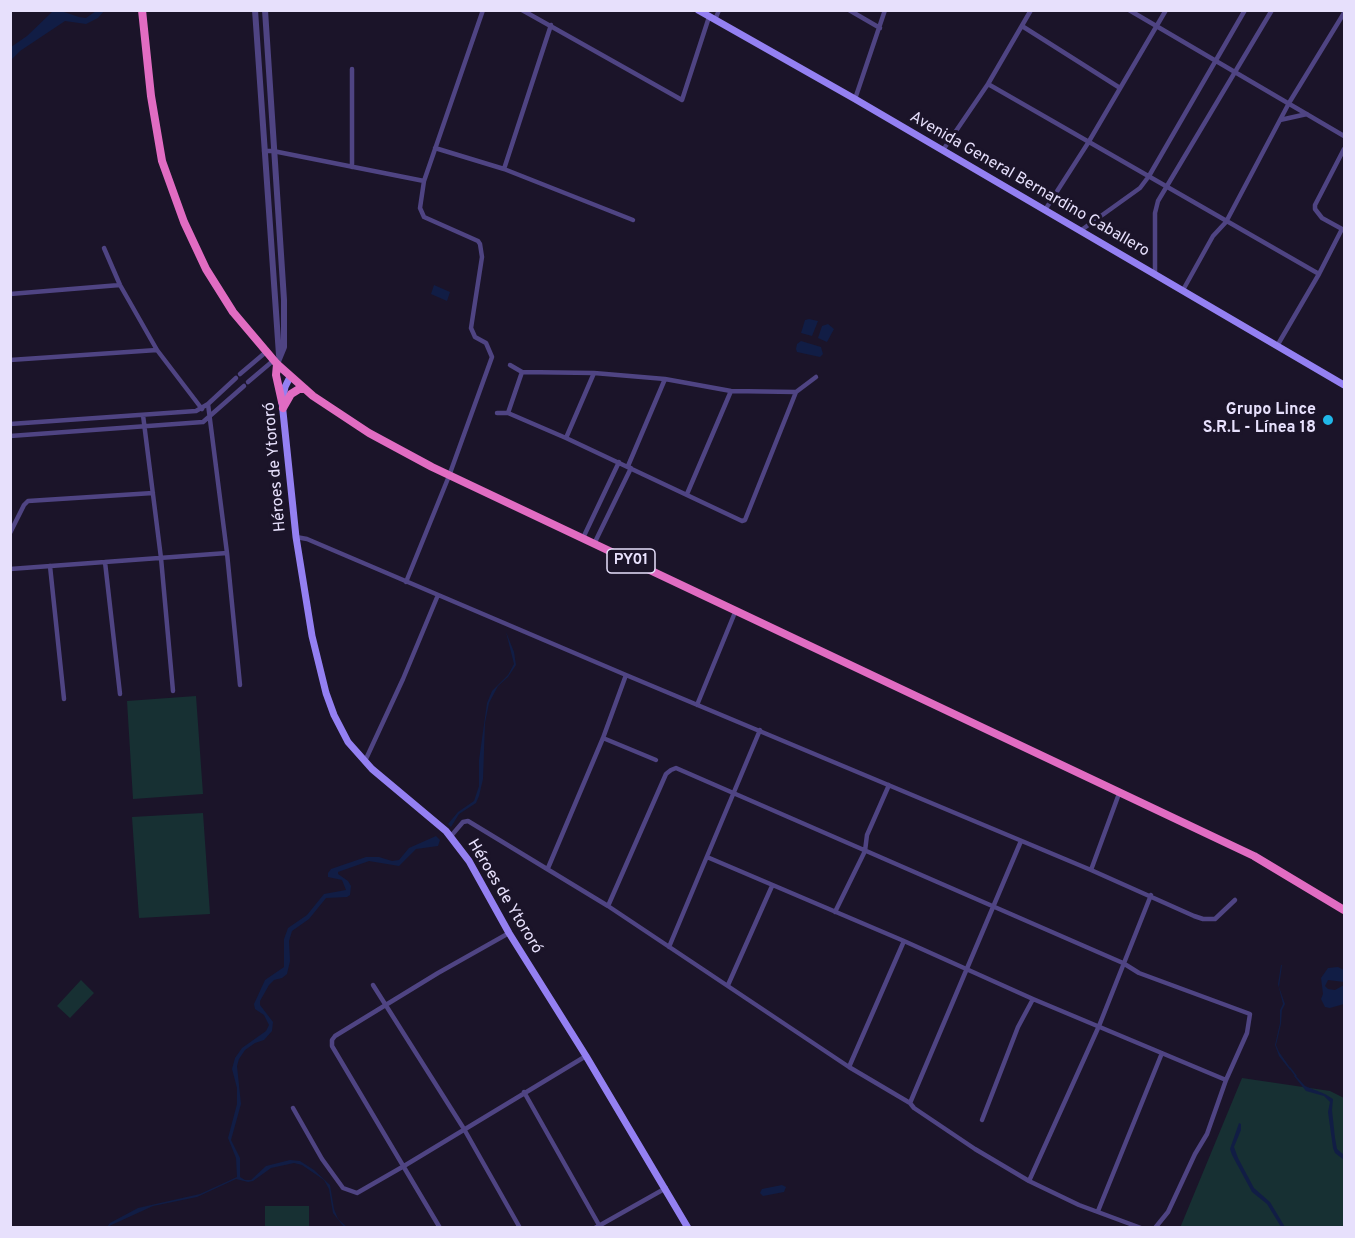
<!DOCTYPE html>
<meta charset="utf-8">
<style>
body{margin:0}
#map{position:relative;width:1355px;height:1238px;overflow:hidden;background:#1b1429;font-family:Overpass,sans-serif}
canvas{display:block}
.frame{position:absolute;inset:0;border:12px solid #e7e0fc;pointer-events:none}
</style>
<div id="map">
<canvas width="1355" height="1238"></canvas>
<div class="frame"></div>
</div>
<script>
const ctx = document.querySelector('canvas').getContext('2d');
ctx.lineJoin = 'round';
function fill(path, color) {
  ctx.fillStyle = color;
  ctx.fill(path, 'evenodd');
}
function poly(rows) {
  const path = new Path2D();
  for (const r of rows) {
    path.moveTo(r[0], r[1]);
    for (let i = 2; i < r.length; i += 2) path.lineTo(r[i], r[i + 1]);
  }
  return path;
}
function trace(path, color, width, dash) {
  ctx.strokeStyle = color;
  ctx.lineWidth = width;
  ctx.lineCap = dash ? 'butt' : 'round';
  ctx.setLineDash(dash || []);
  ctx.stroke(path);
}
function label(font, color, halo, rows, align = 'center') {
  ctx.font = font + ' Overpass,sans-serif';
  ctx.lineWidth = 6;
  ctx.setLineDash([]);
  ctx.textBaseline = 'middle';
  ctx.strokeStyle = halo;
  ctx.fillStyle = color;
  for (const [text, x, y, turn = 0] of rows) {
    ctx.save();
    ctx.translate(x, y);
    ctx.rotate((+turn || 0) * Math.PI / 180);
    ctx.textAlign = isNaN(turn) ? turn : align;
    if (halo) ctx.strokeText(text, 0, 0);
    ctx.fillText(text, 0, 0);
    ctx.restore();
  }
}
const green = poly([
 [196,696,203,794,133,799,127,701],
 [203,813,210,914,139,918,132,817],
 [81,980,94,993,70,1018,57,1006],
 [1242,1078,1330,1091,1344,1098,1344,1227,1180,1228],
 [265,1206,309,1206,309,1227,265,1227]
]);
const water = poly([
 [61,11,79,17,86,18,96,11,104,11,98,18,86,24,65,21,20,51,11,60,11,47,27,36,52,12],
 [434,285,450,292,447,301,431,294],
 [809,319,818,321,812,336,801,333,805,320],
 [828,324,834,329,827,342,818,338,822,326],
 [801,341,821,347,823,354,820,357,797,352,796,349,797,344],
 [506,632,514,652,516,665,508,677,498,686,489,703,485,723,483,779,479,796,476,803,459,814,451,827,448,824,458,812,474,801,479,786,479,760,487,703,492,691,508,675,514,664],
 [436,836,440,840,438,846,416,849,399,866,369,861,338,872,338,874,348,881,351,886,350,895,347,897,326,898,309,919,292,931,289,941,290,961,287,974,282,978,274,980,269,985,260,1001,260,1005,273,1022,272,1031,264,1040,255,1043,245,1050,239,1059,237,1066,241,1104,231,1140,240,1158,240,1177,245,1180,251,1180,266,1166,290,1160,300,1161,314,1170,330,1185,334,1209,338,1219,347,1227,344,1227,333,1213,329,1189,324,1180,302,1165,294,1163,271,1168,253,1181,248,1182,236,1179,197,1197,153,1206,107,1227,110,1223,138,1208,200,1194,237,1177,236,1158,228,1138,237,1104,237,1088,232,1069,235,1058,242,1048,266,1031,269,1025,264,1015,255,1009,254,1004,265,980,284,967,284,939,288,928,307,915,324,894,346,890,342,880,328,877,328,873,331,869,366,857,379,857,392,861,399,860,409,848],
 [1281,965,1282,965,1279,987,1285,1004,1282,1010,1281,1024,1276,1045,1279,1052,1291,1069,1290,1070,1279,1056,1275,1045,1280,1023,1280,1010,1283,1004,1278,984],
 [1338,967,1344,970,1344,982,1328,980,1325,986,1328,989,1335,990,1344,985,1344,1004,1330,1008,1325,1007,1321,999,1323,994,1321,978,1328,968],
 [1295,1075,1305,1086,1325,1094,1333,1099,1332,1110,1335,1138,1337,1149,1344,1155,1344,1160,1335,1153,1333,1148,1328,1112,1330,1102,1324,1096,1306,1091,1294,1076],
 [1239,1123,1241,1124,1241,1130,1234,1147,1238,1158,1254,1188,1270,1202,1285,1227,1281,1227,1267,1204,1252,1192,1232,1155,1230,1149],
 [782,1185,786,1187,784,1192,763,1196,760,1193,762,1189]
]);
const stream = poly([
 [1290,1068,1296,1076]
]);
const minor = poly([
 [522,10,682,100,709,17],
 [849,10,880,28],
 [1129,10,1344,136],
 [715,20,719,10],
 [1022,26,1120,88],
 [352,69,352,167],
 [988,84,1319,274],
 [855,99,885,10],
 [1280,120,1307,114],
 [435,148,504,169,551,25],
 [943,150,988,84,1031,10],
 [264,151,273,151,424,181],
 [504,169,633,220],
 [1045,210,1088,143,1166,10],
 [1342,229,1322,218,1315,209,1315,205,1344,149],
 [1080,231,1140,188,1149,176,1245,10],
 [104,248,120,285,157,350,202,409],
 [1155,274,1155,213,1158,201,1272,10],
 [1183,290,1213,236,1226,222,1289,103,1344,13],
 [10,294,120,285],
 [1277,346,1319,274,1342,229],
 [10,360,157,350],
 [510,365,522,372,594,373,665,379,731,391,796,392,816,377],
 [240,374,266,352],
 [248,382,274,360],
 [208,404,227,553,240,685],
 [497,413,508,413,566,438,742,521,745,520,796,392],
 [508,413,522,372],
 [143,415,161,558,173,691],
 [10,424,196,411,208,404,236,378],
 [10,436,203,422,244,386],
 [566,438,594,373],
 [628,466,665,379],
 [687,494,731,391],
 [10,533,24,505,28,501,153,493],
 [296,537,307,539,626,675,1091,870,1194,916,1203,919,1215,919,1235,900],
 [583,538,619,462],
 [594,544,631,468],
 [105,562,120,694],
 [50,566,64,699],
 [10,569,227,553],
 [406,582,449,476,492,357,486,343,475,337,471,328,482,257,480,244,478,241,424,217,420,208,424,181,483,10],
 [697,705,736,610],
 [603,738,656,760],
 [365,761,403,679,438,595],
 [451,836,463,822,468,821,608,906,849,1067,910,1103,914,1108,975,1149,1029,1181,1079,1205,1141,1228],
 [707,857,904,941,1033,999,1226,1080],
 [548,868,603,738,626,675],
 [1091,870,1120,791],
 [608,906,666,774,671,770,676,768,1123,963,1139,973,1250,1014,1247,1033,1226,1080,1207,1134,1195,1154,1168,1212,1155,1228],
 [835,912,865,851,867,835,889,785],
 [669,947,760,730],
 [373,985,464,1129,520,1228],
 [728,985,772,886],
 [849,1067,904,941],
 [524,1092,599,1225],
 [910,1103,1021,841],
 [293,1108,322,1159,343,1188,357,1193,404,1166,586,1056],
 [982,1120,1018,1027,1033,999],
 [1029,1181,1099,1026,1151,895],
 [1098,1211,1162,1053],
 [440,1228,332,1046,332,1040,335,1036,438,973,509,933],
 [595,1228,666,1188]
]);
const tertiary = poly([
 [255,10,279,355],
 [265,10,284,300,284,347,277,364]
]);
const secondary = poly([
 [698,10,855,99,1344,385],
 [290,377,285,387,282,402,296,537,312,636,326,693,334,715,348,742,372,769,446,831,469,861,509,933,586,1056,688,1228]
]);
const trunk = poly([
 [142,10,151,96,162,161,184,222,206,269,233,312,277,364,313,396,369,433,432,467,1254,856,1344,910],
 [277,364,276,375,282,402],
 [283,408,291,394,299,389,305,389]
]);
const markers = [
 [1328,420,6,"#20b7e8"]
];
const shields = [
 [631,561,48]
];
const shieldNames = [
 ["PY01",631,561]
];
const streetNames = [
 ["Avenida General Bernardino Caballero",1029,185,30],
 ["Héroes de Ytororó",276,467,-95],
 ["Héroes de Ytororó",504,897,59]
];
const poiNames = [
 ["Grupo Lince",1316,411],
 ["S.R.L - Línea 18",1316,429]
];
fill(green, '#173033');
fill(water, '#111d45');
trace(stream, '#111d45', 1.5);
trace(minor, '#4f4483', 4.5);
trace(tertiary, '#4f4483', 6);
trace(secondary, '#9480f2', 7);
trace(trunk, '#e16cc2', 8);
for (const [x, y, r, color] of markers) {
  const dot = new Path2D();
  dot.arc(x, y, r, 0, 2 * Math.PI);
  ctx.fillStyle = color;
  ctx.fill(dot);
  trace(dot, '#1b1429', 2);
}
for (const [x, y, w] of shields) {
  const box = new Path2D();
  box.roundRect(x - w / 2, y - 12, w, 24, 4.5);
  ctx.fillStyle = '#1b1429';
  ctx.fill(box);
  trace(box, '#e7e0fc', 1.5);
}
label('bold 15px', '#e7e0fc', null, shieldNames);
label('16px', '#e7e0fc', '#1b1429', streetNames);
label('bold 16px', '#e7e0fc', '#1b1429', poiNames, 'right');
</script>
